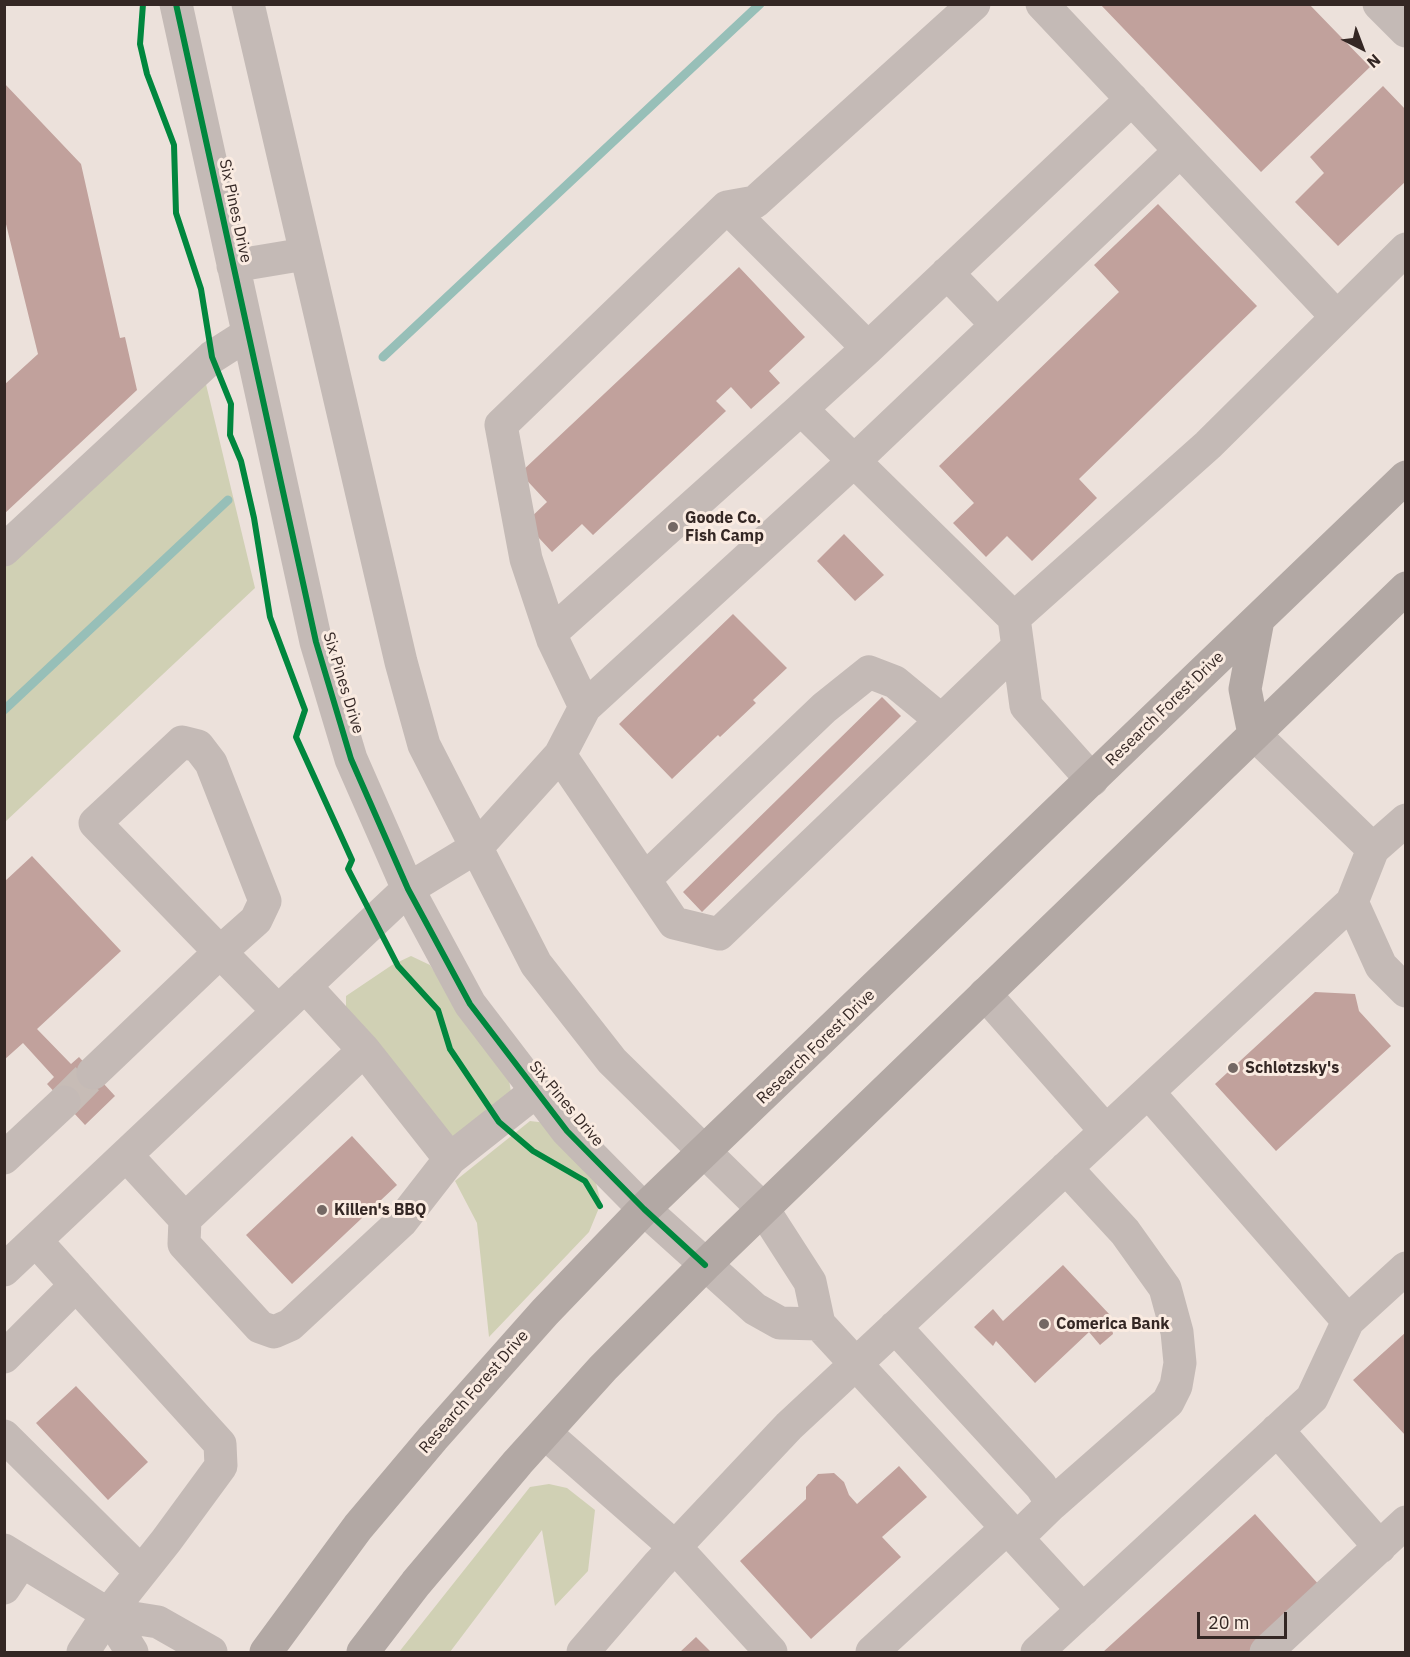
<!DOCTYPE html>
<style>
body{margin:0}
#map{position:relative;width:1410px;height:1657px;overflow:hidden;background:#ece1db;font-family:"IBM Plex Sans",sans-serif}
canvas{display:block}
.frame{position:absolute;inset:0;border:6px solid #342724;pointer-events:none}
.north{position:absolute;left:1332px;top:18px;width:60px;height:60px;-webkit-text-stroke:4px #faebe1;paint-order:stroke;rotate:138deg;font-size:16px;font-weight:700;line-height:24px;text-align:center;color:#342724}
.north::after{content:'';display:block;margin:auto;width:21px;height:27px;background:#342724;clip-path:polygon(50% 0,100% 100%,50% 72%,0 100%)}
.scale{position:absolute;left:1197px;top:1612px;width:90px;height:27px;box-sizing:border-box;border:3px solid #342724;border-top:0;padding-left:8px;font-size:18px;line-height:21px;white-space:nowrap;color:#342724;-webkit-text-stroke:4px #faebe1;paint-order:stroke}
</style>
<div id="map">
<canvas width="1410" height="1657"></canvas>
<div class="frame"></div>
<div class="north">N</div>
<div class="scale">20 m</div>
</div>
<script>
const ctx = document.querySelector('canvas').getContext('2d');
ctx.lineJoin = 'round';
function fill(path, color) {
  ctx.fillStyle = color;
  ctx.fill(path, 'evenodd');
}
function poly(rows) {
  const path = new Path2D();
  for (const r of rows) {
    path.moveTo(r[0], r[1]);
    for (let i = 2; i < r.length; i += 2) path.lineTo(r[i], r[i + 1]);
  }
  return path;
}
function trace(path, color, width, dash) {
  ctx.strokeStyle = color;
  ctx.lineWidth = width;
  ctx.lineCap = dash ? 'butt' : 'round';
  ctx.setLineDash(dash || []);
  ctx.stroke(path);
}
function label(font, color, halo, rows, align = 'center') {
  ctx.font = font + ' "IBM Plex Sans",sans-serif';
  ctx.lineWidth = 6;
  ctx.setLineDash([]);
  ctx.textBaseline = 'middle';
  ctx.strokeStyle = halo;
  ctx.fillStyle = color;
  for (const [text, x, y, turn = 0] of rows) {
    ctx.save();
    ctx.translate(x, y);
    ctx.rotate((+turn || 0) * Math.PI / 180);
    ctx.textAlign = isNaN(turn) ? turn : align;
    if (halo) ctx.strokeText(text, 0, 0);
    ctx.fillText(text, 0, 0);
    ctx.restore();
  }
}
const green = poly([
 [198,351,255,588,5,822,5,537],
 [411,956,430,965,471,1028,508,1074,511,1092,455,1143,346,1008,346,996,392,965],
 [530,1121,547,1123,594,1175,601,1203,589,1232,489,1337,477,1223,455,1181],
 [549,1484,567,1488,595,1510,588,1571,555,1606,542,1530,450,1652,399,1652,530,1487]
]);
const stream = poly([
 [383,357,760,4],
 [4,710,228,500]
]);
const building = poly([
 [1100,4,1309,4,1370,67,1261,172],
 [4,83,81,164,120,338,125,337,137,390,4,514,4,385,38,354,4,216],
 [1383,86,1406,110,1406,181,1338,246,1295,202,1324,173,1310,157],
 [1158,204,1257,306,1079,479,1097,498,1032,561,1007,536,986,557,953,523,974,503,939,466,1119,292,1094,265],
 [739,267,805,337,769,371,780,383,751,409,731,387,716,401,726,411,593,535,582,524,552,552,525,523,547,502,520,473],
 [844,534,884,575,855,601,817,561],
 [733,614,787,668,753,700,756,703,720,737,718,735,672,779,619,724],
 [882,697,901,716,702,912,683,892],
 [32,856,121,951,37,1029,71,1064,79,1057,115,1096,85,1125,47,1084,54,1077,23,1043,4,1060,4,882],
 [1315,992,1355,994,1359,1011,1391,1046,1276,1151,1215,1084],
 [352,1136,397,1185,292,1284,246,1235],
 [1063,1265,1110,1315,1113,1334,1100,1345,1089,1332,1035,1383,996,1341,993,1346,974,1327,993,1309,1003,1321],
 [1406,1332,1406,1436,1353,1380],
 [76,1386,148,1462,108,1500,36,1423],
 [899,1466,927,1497,882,1537,901,1557,811,1639,740,1561,806,1499,806,1487,818,1474,834,1473,844,1482,849,1495,857,1504],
 [1255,1514,1321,1587,1249,1652,1103,1652],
 [696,1637,711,1652,680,1652]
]);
const minorTunnel = poly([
 [64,1102,93,1073]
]);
const minor = poly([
 [176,4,316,642,351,759,408,889,470,1004,567,1131,644,1209,755,1309,780,1323,819,1324],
 [248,4,401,662,424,745,536,964,612,1061,763,1209,810,1282,819,1324,1083,1610],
 [1042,4,1337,317],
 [1379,4,1406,31],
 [727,207,755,202,974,4],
 [233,266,305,254],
 [947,273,997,325],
 [868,348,1132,99],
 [4,550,212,357,248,334],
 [551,633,801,409],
 [585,707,553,640,526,559,501,425,727,207,868,348,801,409,1014,618],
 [1254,734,1373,849,1406,820],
 [182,742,198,746,211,763,265,901,256,920,220,952,95,823,182,742],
 [560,755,674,923,719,934,1018,647],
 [1092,780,1026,706,1014,618,1208,445,1406,249],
 [645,879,824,708,869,672,895,682,941,720],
 [1352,902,1381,966,1406,991],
 [985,994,1106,1131],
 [364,1050,450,1159,535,1092],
 [93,1073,220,952,278,1011],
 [126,1155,185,1219,364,1050,305,986],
 [4,1158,64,1102],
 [185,1219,184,1244,260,1327,274,1332,290,1325,401,1222,450,1159],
 [36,1241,220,1444,221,1466,166,1541,108,1614,83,1652],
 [4,1270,408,889,477,847,560,755,585,707,853,462,1180,151],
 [1348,1321,1406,1268],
 [895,1327,1041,1486,1052,1504,1017,1538],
 [4,1357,76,1285],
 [1277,1430,1380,1547],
 [545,1433,675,1547,771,1652],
 [4,1436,141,1572],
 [1052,1504,1168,1402,1176,1386,1180,1363,1177,1332,1165,1288,1125,1232,1066,1168],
 [4,1550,108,1614,158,1622,211,1652],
 [4,1588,22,1561],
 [108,1614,132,1652],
 [583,1652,658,1565,789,1426,1352,902,1373,849],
 [872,1652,1007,1528],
 [1037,1652,1312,1398,1348,1321,1148,1092],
 [1266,1652,1406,1522]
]);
const major = poly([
 [1254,734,1245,689,1258,620],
 [266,1652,358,1527,433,1438,545,1312,644,1209,1406,477],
 [363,1652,416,1583,518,1462,603,1368,705,1265,1406,588]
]);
const cycleway = poly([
 [143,4,140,44,147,74,174,145,176,213,201,289,212,357,231,404,230,435,241,461,254,518,270,617,305,710,296,737,352,860,348,869,398,966,438,1010,450,1049,499,1122,533,1151,585,1181,600,1206],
 [176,4,316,642,351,759,408,889,470,1004,567,1131,644,1209,705,1265]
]);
const markers = [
 [673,527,6,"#746864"],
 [1233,1068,6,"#746864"],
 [322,1210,6,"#746864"],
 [1044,1324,6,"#746864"]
];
const streetNames = [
 ["Six Pines Drive",235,211,78],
 ["Six Pines Drive",343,683,73],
 ["Research Forest Drive",1165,709,-44],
 ["Research Forest Drive",816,1047,-44],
 ["Six Pines Drive",566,1104,50],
 ["Research Forest Drive",474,1392,-49]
];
const poiNames = [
 ["Goode Co.",685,518],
 ["Fish Camp",685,536],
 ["Schlotzsky's",1245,1068],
 ["Killen's BBQ",334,1210],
 ["Comerica Bank",1056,1324]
];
fill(green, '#d0d0b4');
trace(stream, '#97bfb8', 9);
fill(building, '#c1a19c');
trace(minorTunnel, '#c7bcb6', 33, [33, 16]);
trace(minor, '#c4bab6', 33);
trace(major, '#b2a8a4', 33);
trace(cycleway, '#00873e', 6);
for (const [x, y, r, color] of markers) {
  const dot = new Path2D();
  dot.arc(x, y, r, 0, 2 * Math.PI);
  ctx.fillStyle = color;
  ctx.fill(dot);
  trace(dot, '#faebe1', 2);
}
label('16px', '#342724', '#faebe1', streetNames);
label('bold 16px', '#342724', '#faebe1', poiNames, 'left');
</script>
